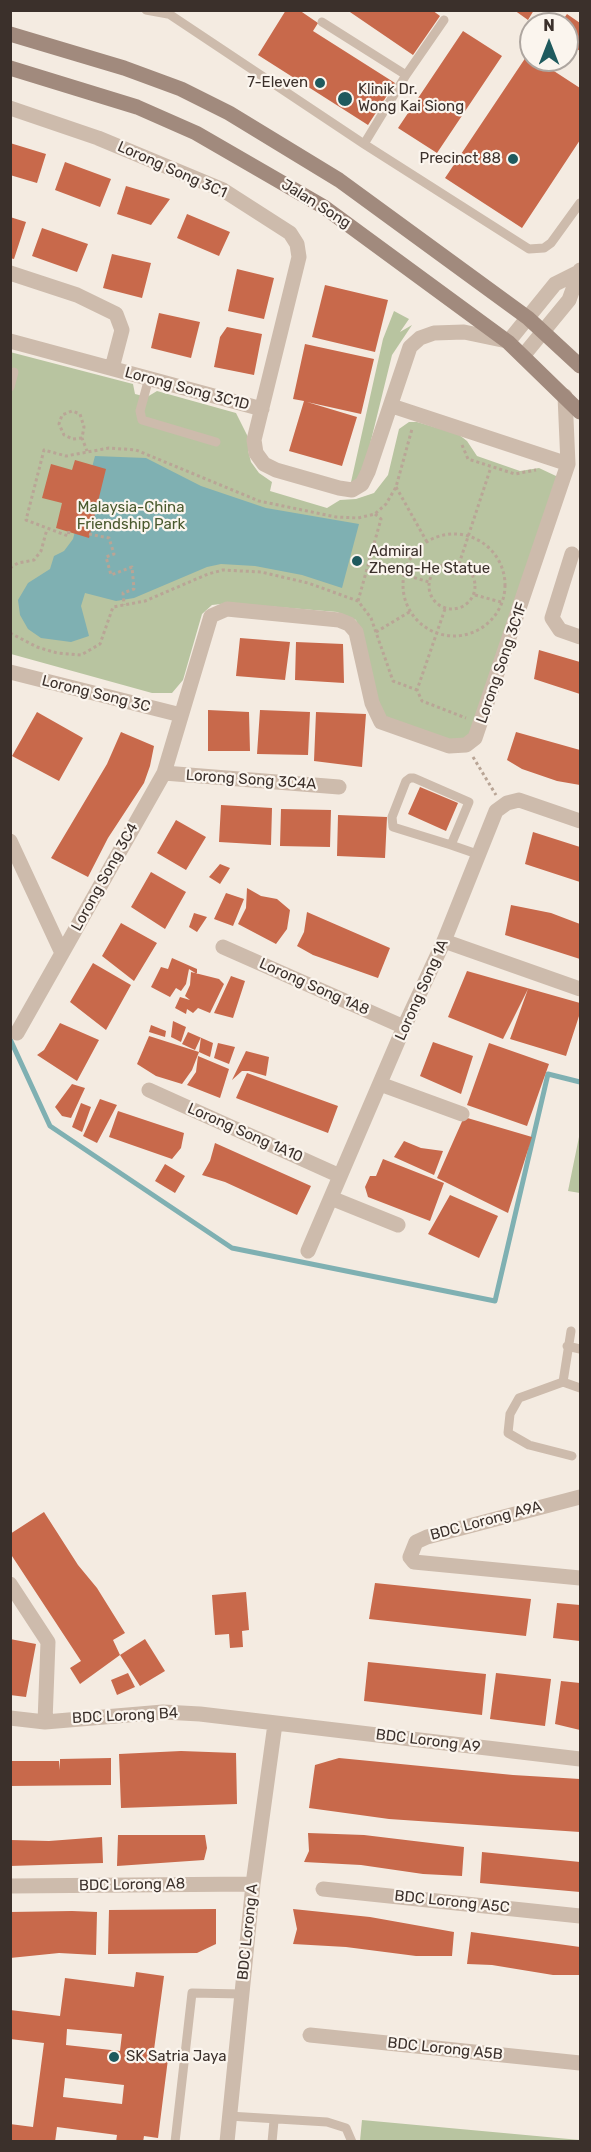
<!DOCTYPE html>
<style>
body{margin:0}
#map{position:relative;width:591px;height:2152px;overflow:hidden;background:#f4ebe1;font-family:Rubik,sans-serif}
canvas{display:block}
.frame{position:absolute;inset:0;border:12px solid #3b302b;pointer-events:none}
.north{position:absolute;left:519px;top:12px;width:60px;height:60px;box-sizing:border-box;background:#fbf5ee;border:2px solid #aea6a0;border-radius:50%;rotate:0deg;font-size:16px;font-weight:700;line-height:24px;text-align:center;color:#3b302b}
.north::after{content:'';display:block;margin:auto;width:21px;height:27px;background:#1f5a5e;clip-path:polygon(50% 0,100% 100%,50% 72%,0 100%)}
</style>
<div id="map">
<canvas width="591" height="2152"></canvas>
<div class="frame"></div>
<div class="north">N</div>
</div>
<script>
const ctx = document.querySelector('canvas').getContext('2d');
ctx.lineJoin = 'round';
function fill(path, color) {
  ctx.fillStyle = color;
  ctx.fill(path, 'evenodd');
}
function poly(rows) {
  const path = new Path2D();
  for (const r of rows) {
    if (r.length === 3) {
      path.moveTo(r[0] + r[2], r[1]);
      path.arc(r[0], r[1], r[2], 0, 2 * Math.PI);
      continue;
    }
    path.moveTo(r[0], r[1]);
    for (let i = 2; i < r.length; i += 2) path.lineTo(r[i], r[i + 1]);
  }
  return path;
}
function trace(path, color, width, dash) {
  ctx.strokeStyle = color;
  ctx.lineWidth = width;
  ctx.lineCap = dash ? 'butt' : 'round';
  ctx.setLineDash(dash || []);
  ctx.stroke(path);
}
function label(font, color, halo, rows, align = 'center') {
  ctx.font = font + ' Rubik,sans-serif';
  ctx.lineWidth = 4.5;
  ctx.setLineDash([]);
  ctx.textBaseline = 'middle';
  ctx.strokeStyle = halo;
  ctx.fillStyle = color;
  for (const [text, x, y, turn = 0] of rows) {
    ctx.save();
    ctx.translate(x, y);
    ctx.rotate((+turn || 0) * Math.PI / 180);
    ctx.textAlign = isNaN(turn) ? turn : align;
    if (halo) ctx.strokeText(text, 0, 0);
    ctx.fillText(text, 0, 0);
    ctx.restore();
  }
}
const green = poly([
 [394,311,409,319,400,332,412,325,392,355,361,481,351,482,383,339],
 [10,352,133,384,135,394,147,397,157,391,236,413,249,439,248,450,251,462,259,473,272,482,270,491,327,508,340,500,356,499,374,493,388,475,399,429,409,422,417,422,458,434,467,441,477,456,520,471,539,468,556,476,558,483,470,739,453,743,380,715,356,620,337,612,230,603,212,605,202,614,183,680,172,693,152,693,11,654],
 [580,1132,580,1193,568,1191],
 [362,2120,580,2140,580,2141,360,2141]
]);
const water = poly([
 [95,456,146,458,201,486,266,508,359,524,342,588,302,575,255,566,221,564,207,567,134,598,116,601,85,593,81,606,89,636,71,642,41,638,28,629,20,615,18,600,28,583,50,569,54,556,64,551,73,539]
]);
const stream = poly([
 [10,1039,50,1126,232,1248,495,1301,548,1074,580,1082]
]);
const building = poly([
 [286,10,299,10,318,23,313,31,395,83,368,125,258,55],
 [347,10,432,10,440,16,413,55],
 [514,10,534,10,528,20],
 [567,14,580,23,580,51,567,42,567,24,560,24],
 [463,31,502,56,437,153,398,128],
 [528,54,531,60,537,60,580,88,580,140,522,228,445,178],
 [10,143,46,154,37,183,10,175],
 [65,162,111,179,100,207,55,190],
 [126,186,170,199,151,225,117,214],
 [187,214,230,232,219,256,177,238],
 [10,217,26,222,14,259,10,258],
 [42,228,88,244,77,272,32,256],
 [112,254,151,263,142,298,103,288],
 [237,269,274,278,264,319,228,311],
 [325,285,388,300,375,352,312,337],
 [159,313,200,322,191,358,151,348],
 [227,327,262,334,254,375,214,367,220,337],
 [305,344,374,359,361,414,307,402,357,417,342,466,289,451,304,401,293,399],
 [75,460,106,469,89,538,56,528,62,503,42,498,51,464,72,470],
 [240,638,290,642,285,680,236,676],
 [296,642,343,644,344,683,295,680],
 [539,650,580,662,580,694,534,679],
 [208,710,249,712,250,751,208,751],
 [260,710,310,712,308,755,257,754],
 [37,712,83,738,59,781,12,756],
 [316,712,366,714,362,767,314,761],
 [121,732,154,746,150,766,144,783,108,838,88,877,51,858,107,764],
 [516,732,580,750,580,785,557,781,522,769,507,760],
 [420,787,458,803,446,831,408,814],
 [221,805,272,808,271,845,219,842],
 [281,809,331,810,330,847,280,846],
 [338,815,387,817,385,858,337,856],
 [176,820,206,837,186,870,157,853],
 [533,832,580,847,580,882,525,864],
 [220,864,230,868,220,884,209,877],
 [151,872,186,892,165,929,131,907],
 [247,888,261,896,277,899,290,910,287,929,276,944,238,924,246,908],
 [226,893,244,899,233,926,214,919],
 [511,905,551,913,580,924,580,959,505,935],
 [307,912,390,948,378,978,313,955,297,946,304,932],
 [194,913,207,917,197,932,189,927],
 [121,923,157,943,134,981,102,956],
 [172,958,197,969,197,974,189,969,186,984,181,991,176,988,170,997,151,987,161,967,168,969],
 [93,963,131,985,106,1030,70,1002],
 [467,971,580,1003,580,1013,566,1056,510,1039,528,989,503,1039,448,1017],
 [191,972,219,979,224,984,210,1013,198,1008,193,1013,187,1009,186,1014,175,1008,180,997,190,1000,185,996,190,985],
 [231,976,245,981,233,1018,214,1013],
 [173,1021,186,1027,181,1042,171,1037],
 [60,1023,99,1040,77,1081,37,1055,44,1050],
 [151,1025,166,1031,165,1037,149,1032],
 [188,1032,213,1043,210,1057,199,1052,201,1037,195,1050,182,1044],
 [149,1036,199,1052,192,1070,182,1084,156,1076,137,1064],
 [433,1042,473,1056,461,1094,420,1076],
 [218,1043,235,1047,229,1064,214,1058],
 [489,1043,549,1064,527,1126,467,1105],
 [246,1051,269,1057,266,1076,249,1071,242,1071,232,1080],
 [198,1056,229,1069,220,1098,187,1085,196,1072],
 [247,1073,338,1106,328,1133,236,1098],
 [72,1084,85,1088,71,1118,62,1116,55,1107],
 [100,1099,117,1105,97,1143,83,1136],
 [81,1103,91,1107,82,1132,72,1127],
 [118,1111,184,1133,181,1148,172,1159,109,1137],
 [464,1117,532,1137,508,1213,437,1178],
 [404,1141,421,1148,443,1151,434,1175,394,1157],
 [215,1143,311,1186,297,1215,225,1182,202,1175,210,1161],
 [383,1159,444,1183,430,1221,368,1197,365,1187,370,1176,376,1176],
 [165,1164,185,1176,175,1193,155,1181],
 [450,1195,498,1216,479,1258,428,1234],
 [44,1512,78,1565,97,1588,125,1633,113,1640,120,1655,80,1684,70,1668,81,1661,10,1553,10,1534],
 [375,1583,531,1599,526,1636,369,1619],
 [246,1592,249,1630,242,1631,243,1647,230,1648,229,1634,215,1635,212,1595],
 [557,1603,580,1605,580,1641,553,1638],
 [10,1639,36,1644,26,1697,10,1695],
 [145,1639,165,1671,140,1686,120,1655],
 [368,1662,486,1674,482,1715,364,1701],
 [128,1673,135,1687,117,1695,111,1680],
 [496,1673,551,1679,545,1726,490,1719],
 [561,1681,580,1683,580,1730,555,1724],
 [181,1751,236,1753,237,1804,121,1808,119,1754],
 [111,1758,111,1785,10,1786,10,1761,59,1761,60,1770,60,1759],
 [339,1758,513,1775,580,1779,580,1832,389,1819,309,1808,315,1765],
 [308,1833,364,1835,464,1847,462,1876,423,1874,361,1865,304,1862,309,1851],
 [118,1835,205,1835,207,1848,204,1860,117,1866],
 [102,1837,103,1863,10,1866,10,1840,49,1841],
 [482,1852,580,1862,580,1892,480,1883],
 [216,1909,216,1944,197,1953,108,1954,109,1910],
 [293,1909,370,1917,454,1932,452,1956,416,1956,346,1947,293,1944,297,1929],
 [72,1911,97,1912,96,1955,59,1953,10,1958,10,1912],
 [471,1932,580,1947,580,1975,553,1975,492,1965,467,1964],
 [136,1972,164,1976,153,2057,168,2059,158,2138,144,2136,143,2142,116,2142,117,2135,57,2127,55,2142,10,2142,10,2124,33,2127,44,2043,10,2039,10,2010,60,2016,65,1978,134,1987],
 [67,2029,122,2034,120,2051,66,2045],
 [65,2078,124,2085,122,2104,63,2097]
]);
const path = poly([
 [82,438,73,439,64,435,59,424,62,415,72,411,80,414,84,427,82,438,87,451],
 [462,445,468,459,515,474,536,470],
 [396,487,427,542],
 [69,531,68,536,26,520,44,450,66,456,109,448,136,450,259,501,336,517,358,518,375,514,386,504,396,487,412,429],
 [89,534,109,538,114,554,106,557,111,575,132,567,134,589,123,593,124,605],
 [454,585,51],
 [452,586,23],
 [368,564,429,582],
 [459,564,491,467],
 [10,568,18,563,34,560,41,551,47,529],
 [475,595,501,602],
 [358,601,381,519,375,514],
 [445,609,417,690,422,701,466,718],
 [376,632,411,611],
 [10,633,37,647,57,653,81,655,100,644,113,607,145,601,208,574,223,570,261,572,308,583,358,601,371,618,393,681,417,690],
 [473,757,496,795]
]);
const service = poly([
 [146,10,168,14],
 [163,10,364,144,529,249,544,248,551,243,580,203],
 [322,22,406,75],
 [364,144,406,75,444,20],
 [149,378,140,411,142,420,216,442],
 [10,387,14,372],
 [451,845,393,827,392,817,406,781,410,778,414,778,469,802,451,845,477,854],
 [571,1331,563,1382,580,1388],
 [567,1346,580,1349],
 [563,1382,519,1398,510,1414,508,1433,529,1445,572,1456],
 [229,2116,327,2122,346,2128,352,2142],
 [175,2142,192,1993,242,1994],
 [272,2142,274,2121]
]);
const minor = poly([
 [10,108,98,138,223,190,290,233,297,244,299,257,254,440,256,453,264,464,276,470,339,488,352,490,362,484,368,472,410,347,420,338,434,333,464,332,507,341],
 [10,273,77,295,116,314,122,330,112,368],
 [10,341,262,409],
 [392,406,568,464],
 [572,554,552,618,560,630,580,637],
 [10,672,181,715],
 [164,773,339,787],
 [10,841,62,953],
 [444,941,580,989],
 [223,947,404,1027],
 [17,1033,164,773,211,616,227,609,339,620,349,624,356,632,372,703,381,722,449,746,466,745,475,738,568,464,565,396],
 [380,1084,462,1114],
 [149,1090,340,1176],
 [331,1198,398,1225],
 [308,1251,404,1027,444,941,496,811,507,803,519,800,580,821],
 [580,1497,427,1537,416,1542,410,1557,414,1562,580,1578],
 [10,1584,48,1642,45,1722],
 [10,1718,45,1722,163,1712,200,1714,580,1759],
 [10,1886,253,1884],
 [323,1889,580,1916],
 [310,2035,580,2063],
 [227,2142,253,1884,275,1724]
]);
const tertiary = poly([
 [508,342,555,284,579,272],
 [523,356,569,300,580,270]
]);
const secondary = poly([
 [10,34,124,68,181,89,229,113,339,180,528,318,580,366],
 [10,68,137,107,196,133,324,207,508,342,580,412]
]);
const markers = [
 [320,83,6,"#1f5a5e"],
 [345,99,8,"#1f5a5e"],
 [513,159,6,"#1f5a5e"],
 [357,561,6,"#1f5a5e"],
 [114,2057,6,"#1f5a5e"]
];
const poiNames = [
 ["7-Eleven",308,83,"right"],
 ["Klinik Dr.",358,90],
 ["Wong Kai Siong",358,107],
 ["Precinct 88",501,159,"right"],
 ["Admiral",369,552],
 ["Zheng-He Statue",369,569],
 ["SK Satria Jaya",126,2057]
];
const streetNames = [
 ["Lorong Song 3C1",172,170,24],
 ["Jalan Song",316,204,32],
 ["Lorong Song 3C1D",187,389,15],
 ["Lorong Song 3C1F",502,663,-71],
 ["Lorong Song 3C",96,694,14],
 ["Lorong Song 3C4A",251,780,4],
 ["Lorong Song 3C4",105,877,-61],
 ["Lorong Song 1A8",314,987,24],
 ["Lorong Song 1A",422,990,-66],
 ["Lorong Song 1A10",245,1133,24],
 ["BDC Lorong A9A",486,1521,-15],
 ["BDC Lorong B4",125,1716,-3],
 ["BDC Lorong A9",428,1741,7],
 ["BDC Lorong A8",132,1885,-1],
 ["BDC Lorong A5C",452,1902,6],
 ["BDC Lorong A",248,1932,-84],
 ["BDC Lorong A5B",445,2049,6]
];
const parkNames = [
 ["Malaysia-China",131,508],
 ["Friendship Park",131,525]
];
fill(green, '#b8c4a0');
fill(water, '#7fb0b2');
trace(stream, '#7fb0b2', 5);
fill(building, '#c8694b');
trace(path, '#b9a596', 3, [3, 3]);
trace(service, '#cdbbac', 9);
trace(minor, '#cdbbac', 15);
trace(tertiary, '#cdbbac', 15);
trace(secondary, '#a18a7d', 15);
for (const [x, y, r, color] of markers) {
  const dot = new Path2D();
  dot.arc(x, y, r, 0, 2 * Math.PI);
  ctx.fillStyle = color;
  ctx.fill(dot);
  trace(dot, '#fbf5ee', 2);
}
label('15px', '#3b302b', '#fbf5ee', poiNames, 'left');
label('15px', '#3b302b', '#fbf5ee', streetNames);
label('15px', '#4a5a2e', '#fbf5ee', parkNames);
</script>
